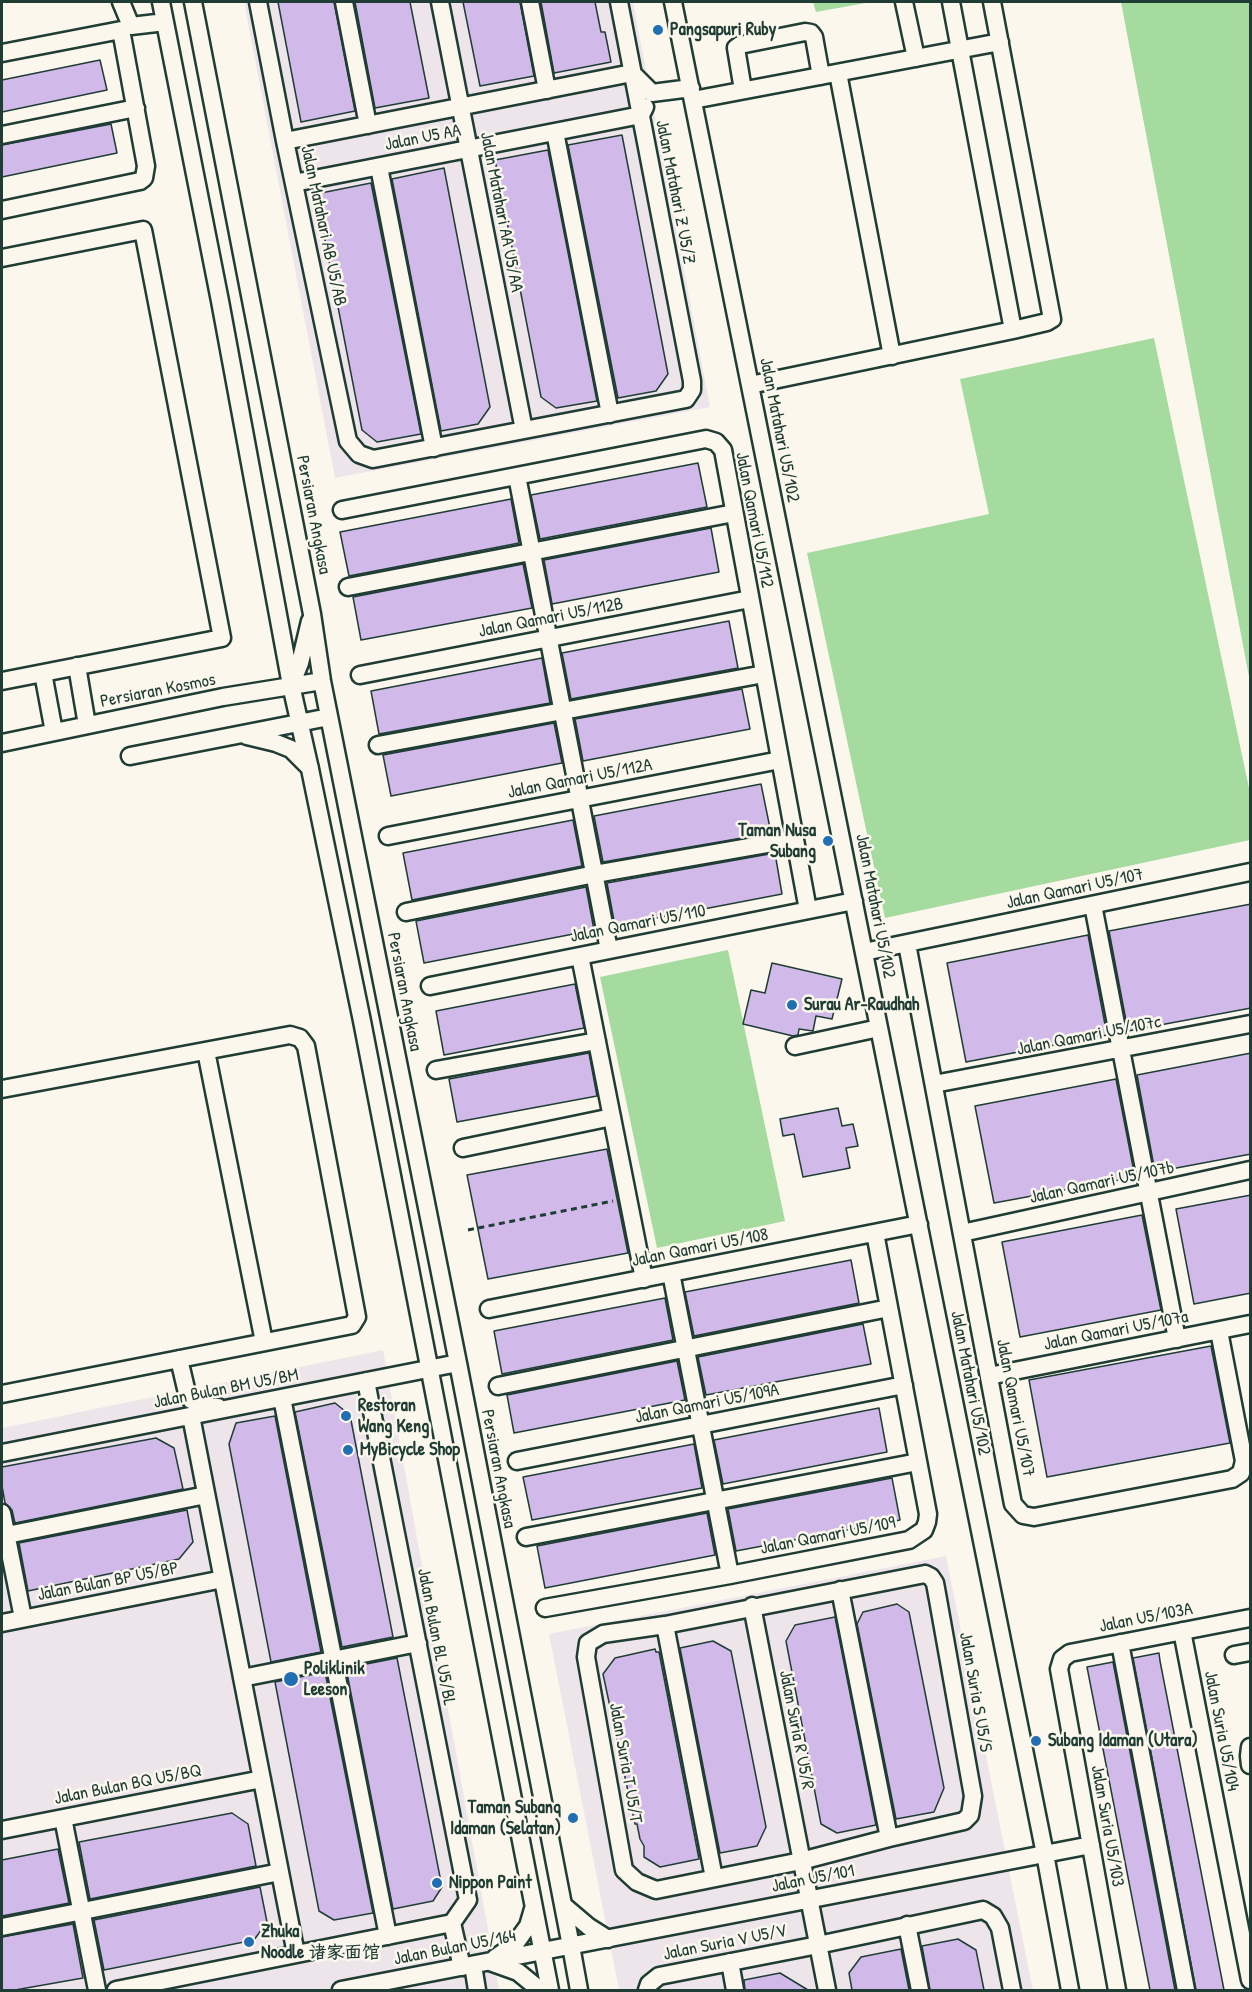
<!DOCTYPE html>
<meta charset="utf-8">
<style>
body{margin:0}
#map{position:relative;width:1252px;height:1992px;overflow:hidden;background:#fbf7ec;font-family:"Patrick Hand",sans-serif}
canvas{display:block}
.frame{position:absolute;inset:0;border:3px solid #1f3d34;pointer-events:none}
</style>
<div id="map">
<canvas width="1252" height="1992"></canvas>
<div class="frame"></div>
</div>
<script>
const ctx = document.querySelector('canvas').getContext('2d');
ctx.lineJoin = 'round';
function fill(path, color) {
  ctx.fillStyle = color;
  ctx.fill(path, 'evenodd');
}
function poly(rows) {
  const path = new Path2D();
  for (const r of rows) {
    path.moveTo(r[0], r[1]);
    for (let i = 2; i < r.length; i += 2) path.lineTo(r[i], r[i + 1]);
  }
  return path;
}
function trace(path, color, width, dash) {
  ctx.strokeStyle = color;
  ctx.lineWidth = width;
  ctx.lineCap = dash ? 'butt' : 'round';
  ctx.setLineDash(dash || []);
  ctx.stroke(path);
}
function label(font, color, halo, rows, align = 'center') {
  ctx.font = font + ' "Patrick Hand","LXGW WenKai TC",sans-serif';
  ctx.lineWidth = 5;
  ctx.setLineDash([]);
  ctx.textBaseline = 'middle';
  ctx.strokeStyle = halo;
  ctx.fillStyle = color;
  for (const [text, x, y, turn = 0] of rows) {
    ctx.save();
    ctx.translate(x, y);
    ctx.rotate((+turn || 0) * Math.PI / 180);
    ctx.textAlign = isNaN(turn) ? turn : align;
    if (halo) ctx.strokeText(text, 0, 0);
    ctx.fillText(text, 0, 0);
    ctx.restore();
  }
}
const built = poly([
 [244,2,633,2,710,407,335,478],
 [383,1350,499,1990,2,1990,2,1428],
 [946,1556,1033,1990,619,1990,549,1634]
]);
const green = poly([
 [813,2,871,2,816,12],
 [1121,2,1250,2,1250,682],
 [1154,338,1250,793,1250,840,885,918,807,553,989,514,960,379],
 [728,950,785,1221,657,1248,600,977]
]);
const building = poly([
 [278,2,334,2,355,111,301,122,278,2],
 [355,2,410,2,429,98,375,108,355,2],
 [463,2,520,2,534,76,480,86,463,2],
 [541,2,595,2,601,32,605,32,611,62,554,73,541,2],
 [100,60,107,90,2,112,2,80,100,60],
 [111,124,117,153,2,177,2,145,111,124],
 [622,135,668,374,656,391,618,398,568,145,622,135],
 [548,150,597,401,556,408,541,397,495,160,548,150],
 [444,168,490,407,478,424,441,431,392,179,444,168],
 [371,183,421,434,377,442,362,430,316,194,371,183],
 [698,463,707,507,540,539,531,495,698,463],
 [511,499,519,543,349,576,340,532,511,499],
 [711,528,719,572,552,604,544,560,711,528],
 [523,564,532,608,361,640,353,597,523,564],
 [729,621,738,668,571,699,562,653,729,621],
 [542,658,550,703,379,734,371,691,542,658],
 [742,689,750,729,583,761,575,719,742,689],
 [554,723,562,763,391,796,383,755,554,723],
 [761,784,771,833,603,862,594,816,761,784],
 [573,820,582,866,412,900,403,853,573,820],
 [775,853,782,894,615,926,607,883,775,853],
 [586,887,594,930,424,963,416,921,586,887],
 [1251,904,1251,1008,1128,1031,1109,931,1251,904],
 [1088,935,1107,1035,966,1062,947,963,1088,935],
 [772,963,842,979,832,1019,816,1016,813,1031,799,1029,798,1035,793,1036,743,1024,751,990,765,993,772,963],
 [575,984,584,1028,444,1055,436,1011,575,984],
 [589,1053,597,1096,457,1122,449,1079,589,1053],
 [1251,1053,1251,1154,1155,1172,1137,1075,1251,1053],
 [1116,1079,1135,1177,994,1203,975,1106,1116,1079],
 [838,1108,842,1126,853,1124,858,1146,846,1148,850,1168,803,1177,794,1134,783,1136,780,1119,838,1108],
 [607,1149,628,1253,488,1279,467,1175,607,1149],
 [1251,1195,1251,1293,1194,1304,1176,1209,1251,1195],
 [1142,1215,1161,1310,1020,1337,1002,1242,1142,1215],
 [851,1260,859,1303,694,1336,685,1292,851,1260],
 [665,1298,673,1340,502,1374,494,1331,665,1298],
 [863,1324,871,1364,706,1395,698,1357,863,1324],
 [1211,1346,1230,1443,1047,1477,1029,1380,1211,1346],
 [677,1361,685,1400,514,1433,507,1395,677,1361],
 [335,1403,350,1415,393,1637,342,1647,295,1412,335,1403],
 [879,1408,887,1452,723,1484,714,1440,879,1408],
 [275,1416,321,1652,271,1662,229,1444,236,1423,275,1416],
 [156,1438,174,1448,183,1489,15,1523,12,1510,5,1503,2,1486,2,1467,156,1438],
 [694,1444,702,1488,532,1520,523,1477,694,1444],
 [892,1478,900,1520,736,1551,728,1509,892,1478],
 [187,1510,193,1542,179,1559,28,1591,19,1543,187,1510],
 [707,1513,715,1555,545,1588,537,1546,707,1513],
 [897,1604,909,1612,944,1788,934,1812,896,1819,857,1624,863,1612,897,1604],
 [835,1617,876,1825,837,1833,821,1824,786,1641,795,1625,835,1617],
 [713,1641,731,1651,766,1827,757,1846,720,1853,680,1648,713,1641],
 [655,1649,656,1652,659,1652,699,1859,660,1867,644,1857,644,1846,640,1839,637,1824,635,1824,603,1674,615,1658,655,1649],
 [1159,1653,1160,1661,1224,1990,1196,1990,1133,1658,1159,1653],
 [397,1658,442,1887,433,1901,393,1909,346,1668,397,1658],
 [1113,1662,1175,1990,1150,1990,1087,1667,1113,1662],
 [325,1672,373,1913,334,1920,319,1911,275,1682,325,1672],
 [232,1813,248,1824,256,1866,90,1899,79,1842,232,1813],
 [58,1849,69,1903,2,1916,2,1860,58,1849],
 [260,1887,267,1922,254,1940,104,1970,94,1920,260,1887],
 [73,1924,83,1978,15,1990,2,1990,2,1937,73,1924],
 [958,1939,976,1950,984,1990,930,1990,922,1946,958,1939],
 [901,1949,909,1990,852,1990,849,1973,861,1957,901,1949],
 [780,1973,808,1990,745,1990,744,1980,780,1973]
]);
const path = poly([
 [468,1230,613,1201]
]);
const minor = poly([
 [121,2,131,26,165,22],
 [161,2,220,301,291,685,310,769,362,1021,550,1990],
 [193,2,312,614,322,681,458,1363,571,1946,579,1990],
 [258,2,285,141,348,441,359,454,373,459,686,399,692,390,692,381,619,2],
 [344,2,368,125],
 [440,2,524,430],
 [530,2,547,90],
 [673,2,1045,1854,1070,1990],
 [904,2,916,58],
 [951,2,1013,330],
 [2,53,121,30,146,166,144,178,140,181,2,210],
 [838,73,892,356],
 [743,90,736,48,740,45,805,32,811,33,814,37,821,76],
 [652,93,691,88],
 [693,100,1000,42],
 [555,132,610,414],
 [2,135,136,108],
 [285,141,632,73,652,93],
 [379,167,434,448],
 [294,183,641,115,645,107],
 [2,258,143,230,222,638,2,681],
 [750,385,1013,330,1047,322,1052,319,992,2],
 [517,476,609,950],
 [342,510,706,439,716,442,723,450,808,910],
 [348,587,734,513],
 [77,666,87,725],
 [43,673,54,732],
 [360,675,750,599],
 [291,685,300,663,310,621],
 [247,736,276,743,291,749,310,768],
 [2,743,223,697,322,681],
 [378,745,764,674],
 [130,756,329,717],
 [388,836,780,760],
 [1093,905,1177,1339],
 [406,912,595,874,795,839],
 [907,944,1013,1504,1023,1515,1034,1517,1232,1479,1241,1473,1244,1461,1219,1331],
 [864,952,1250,872],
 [580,956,644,1279],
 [430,986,854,901],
 [795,1046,879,1028],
 [206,1051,264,1342],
 [436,1070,597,1041],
 [934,1084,1250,1024],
 [2,1089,290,1035,300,1038,306,1046,357,1317,352,1325,2,1394],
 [463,1148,612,1117],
 [962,1233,1250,1170],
 [671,1273,730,1575],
 [489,1309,919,1224],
 [179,1359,187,1393,191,1400,209,1407,218,1407],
 [989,1376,1250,1324],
 [498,1386,889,1308],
 [282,1398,388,1936],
 [191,1416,296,1954],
 [2,1453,458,1363],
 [517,1461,904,1385],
 [2,1513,23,1618],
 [2,1536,206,1495],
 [526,1537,918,1462],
 [925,1574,931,1577,935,1583,937,1594,973,1796,970,1815,964,1821,889,1838,801,1861,656,1890,637,1882,624,1870,586,1657,588,1643,603,1634,665,1625,925,1574],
 [840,1590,889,1838],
 [752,1606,827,1990],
 [545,1608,730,1575,909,1540,924,1530,927,1522,928,1514,875,1233],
 [2,1623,223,1579],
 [665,1625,714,1878],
 [1182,1631,1250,1980],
 [1120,1643,1186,1990],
 [1234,1655,1250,1652],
 [242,1678,418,1643],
 [1250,1747,1249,1756,1250,1765],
 [63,1818,97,1990],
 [2,1830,262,1779],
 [563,1905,589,1927,608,1939],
 [452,1923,462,1967],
 [907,1925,920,1990],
 [2,1927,280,1872],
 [495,1958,515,1944,528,1926,533,1909],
 [490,1962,518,1972,540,1990],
 [730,1962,735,1990],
 [473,1965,477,1990],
 [116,1990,452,1923,468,1900,366,1381],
 [341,1990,1091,1845],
 [647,1990,649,1984,659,1976,818,1945,983,1910,993,1916,1000,1928,1012,1990],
 [1117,1990,1059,1669,1062,1659,1070,1653,1250,1618]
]);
const markers = [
 [658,30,6,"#1f6fb2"],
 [828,841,6,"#1f6fb2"],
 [792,1005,6,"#1f6fb2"],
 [346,1416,6,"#1f6fb2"],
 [348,1450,6,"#1f6fb2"],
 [291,1679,8,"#1f6fb2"],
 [1036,1741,6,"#1f6fb2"],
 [573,1818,6,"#1f6fb2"],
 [437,1883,6,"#1f6fb2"],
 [249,1942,6,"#1f6fb2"]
];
const poiNames = [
 ["Pangsapuri Ruby",670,30],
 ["Taman Nusa",816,831,"right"],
 ["Subang",816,852,"right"],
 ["Surau Ar-Raudhah",804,1005],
 ["Restoran",358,1406],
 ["Wang Keng",358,1427],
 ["MyBicycle Shop",360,1450],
 ["Poliklinik",304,1669],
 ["Leeson",304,1690],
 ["Subang Idaman (Utara)",1048,1741],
 ["Taman Subang",561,1808,"right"],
 ["Idaman (Selatan)",561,1829,"right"],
 ["Nippon Paint",449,1883],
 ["Zhuka",261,1932],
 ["Noodle 诸家面馆",261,1953]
];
const streetNames = [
 ["Jalan U5 AA",423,138,-11],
 ["Jalan Matahari Z U5/Z",675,192,79],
 ["Jalan Matahari AA U5/AA",501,212,79],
 ["Jalan Matahari AB U5/AB",323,226,78],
 ["Jalan Matahari U5/102",779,430,79],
 ["Persiaran Angkasa",313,515,79],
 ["Jalan Qamari U5/112",754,520,79],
 ["Jalan Qamari U5/112B",551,618,-11],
 ["Persiaran Kosmos",158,691,-11],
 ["Jalan Qamari U5/112A",580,779,-11],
 ["Jalan Qamari U5/107",1075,889,-12],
 ["Jalan Matahari U5/102",875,906,79],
 ["Jalan Qamari U5/110",638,924,-11],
 ["Persiaran Angkasa",404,992,79],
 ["Jalan Qamari U5/107c",1089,1036,-11],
 ["Jalan Qamari U5/107b",1102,1183,-12],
 ["Jalan Qamari U5/108",700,1248,-11],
 ["Jalan Qamari U5/107a",1116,1331,-11],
 ["Jalan Matahari U5/102",970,1383,79],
 ["Jalan Bulan BM U5/BM",226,1389,-11],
 ["Jalan Qamari U5/109A",707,1404,-11],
 ["Jalan Qamari U5/107",1015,1408,79],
 ["Persiaran Angkasa",498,1469,79],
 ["Jalan Qamari U5/109",828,1536,-11],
 ["Jalan Bulan BP U5/BP",108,1582,-11],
 ["Jalan U5/103A",1146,1618,-11],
 ["Jalan Bulan BL U5/BL",436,1637,79],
 ["Jalan Suria S U5/S",975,1692,80],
 ["Jalan Suria R U5/R",796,1730,79],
 ["Jalan Suria U5/104",1221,1731,79],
 ["Jalan Suria T U5/T",625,1763,80],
 ["Jalan Bulan BQ U5/BQ",128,1785,-11],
 ["Jalan Suria U5/103",1107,1826,80],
 ["Jalan U5/101",813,1879,-11],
 ["Jalan Suria V U5/V",725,1943,-11],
 ["Jalan Bulan U5/164",455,1948,-11]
];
fill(built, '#eee5eb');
fill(green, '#a5db9f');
fill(building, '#d1baea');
trace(building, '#1f3d34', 1.5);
trace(minor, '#1f3d34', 21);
trace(path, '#1f3d34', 3, [6, 4.5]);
trace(minor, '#fbf7ec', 16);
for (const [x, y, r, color] of markers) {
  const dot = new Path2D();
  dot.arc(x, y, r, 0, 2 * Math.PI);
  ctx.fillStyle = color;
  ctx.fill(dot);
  trace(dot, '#fbf7ec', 2);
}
label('bold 18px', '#1f3d34', '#fbf7ec', poiNames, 'left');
label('18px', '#1f3d34', '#fbf7ec', streetNames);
</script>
